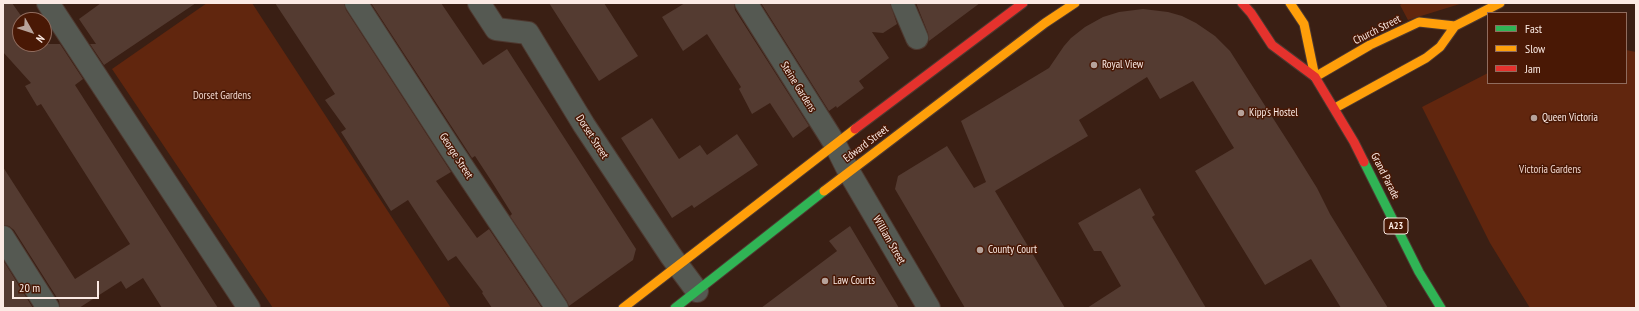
<!DOCTYPE html>
<style>
body{margin:0}
#map{position:relative;width:1639px;height:311px;overflow:hidden;background:#3a1f14;font-family:"PT Sans Narrow",sans-serif}
canvas{display:block}
.frame{position:absolute;inset:0;border:4px solid #fbeae4;pointer-events:none}
.legend{position:absolute;left:1487px;top:12px;width:140px;height:72px;box-sizing:border-box;background:#491805;border:1px solid #906c5e;margin:0;padding:5px 7px;list-style:none;font-size:12px;color:#fbeae4}
.legend li{display:flex;align-items:center;gap:8px;height:20px}
.legend b{width:20px;border:1px solid #906c5e}
.north{position:absolute;left:12px;top:12px;width:40px;height:40px;box-sizing:border-box;background:#491805;border:1px solid #906c5e;border-radius:50%;rotate:129deg;font-size:11px;font-weight:700;line-height:16px;text-align:center;color:#fbeae4}
.north::after{content:'';display:block;margin:auto;width:14px;height:18px;background:#b7a39b;clip-path:polygon(50% 0,100% 100%,50% 72%,0 100%)}
.scale{position:absolute;left:12px;top:281px;width:87px;height:18px;box-sizing:border-box;border:2px solid #fbeae4;border-top:0;padding-left:5px;font-size:12px;line-height:14px;white-space:nowrap;color:#fbeae4;-webkit-text-stroke:3px #491805;paint-order:stroke}
</style>
<div id="map">
<canvas width="1639" height="311"></canvas>
<div class="frame"></div>
<ul class="legend">
<li><b style="height:5px;background:#30b455"></b>Fast</li>
<li><b style="height:5px;background:#ff9f0a"></b>Slow</li>
<li><b style="height:5px;background:#e5322d"></b>Jam</li>
</ul>
<div class="north">N</div>
<div class="scale">20 m</div>
</div>
<script>
const ctx = document.querySelector('canvas').getContext('2d');
ctx.lineJoin = 'round';
function fill(path, color) {
  ctx.fillStyle = color;
  ctx.fill(path, 'evenodd');
}
function poly(rows) {
  const path = new Path2D();
  for (const r of rows) {
    path.moveTo(r[0], r[1]);
    for (let i = 2; i < r.length; i += 2) path.lineTo(r[i], r[i + 1]);
  }
  return path;
}
function trace(path, color, width, dash) {
  ctx.strokeStyle = color;
  ctx.lineWidth = width;
  ctx.lineCap = dash ? 'butt' : 'round';
  ctx.setLineDash(dash || []);
  ctx.stroke(path);
}
function label(font, color, halo, rows, align = 'center') {
  ctx.font = font + ' "PT Sans Narrow",sans-serif';
  ctx.lineWidth = 3;
  ctx.setLineDash([]);
  ctx.textBaseline = 'middle';
  ctx.strokeStyle = halo;
  ctx.fillStyle = color;
  for (const [text, x, y, turn = 0] of rows) {
    ctx.save();
    ctx.translate(x, y);
    ctx.rotate((+turn || 0) * Math.PI / 180);
    ctx.textAlign = isNaN(turn) ? turn : align;
    if (halo) ctx.strokeText(text, 0, 0);
    ctx.fillText(text, 0, 0);
    ctx.restore();
  }
}
const green = poly([
 [207,3,252,3,451,308,273,308,112,69],
 [1403,3,1463,3,1408,20,1400,5],
 [1626,50,1636,52,1636,308,1530,308,1490,243,1422,107,1488,73,1488,83,1626,83]
]);
const building = poly([
 [3,3,12,3,24,20,20,20,20,44,60,44,83,79,75,85,218,308,162,308,143,278,126,289,121,281,79,308,60,308,59,301,14,230,9,226,3,225,3,167,75,279,130,244,41,104,37,106,25,86,31,83,3,52],
 [101,3,196,3,104,65,90,44,96,44,79,19],
 [275,3,344,3,346,10,451,172,436,181,477,238,489,229,542,308,492,308,482,293,483,292,456,256,448,261,408,200,391,211,341,132,346,129,325,100,335,94],
 [371,3,441,3,483,65,507,49,636,249,633,260,569,306,567,301,510,216,512,214,492,182,475,156,472,158],
 [549,3,604,3,638,56,599,81],
 [685,3,734,3,735,10,809,126,793,138,770,103,752,114,739,89,741,87,707,34,683,51,662,17],
 [761,3,890,3,897,24,883,33,872,32,889,58,859,81,864,88,837,108,836,106,829,111],
 [916,3,980,3,929,41,928,33],
 [1143,9,1168,12,1182,16,1196,23,1215,36,1230,51,1294,151,1317,188,1330,214,1388,308,1341,308,1311,259,1265,285,1195,171,1234,148,1193,81,1160,99,1147,77,1079,120,1088,136,995,191,1065,308,965,308,895,189,898,176,947,146,974,188,986,182,961,121,1049,68,1064,46,1071,38,1085,27,1103,17,1119,12],
 [652,118,679,159,700,145,707,155,737,134,758,165,694,208,692,205,672,218,621,138],
 [1140,188,1155,215,1152,217,1206,308,1087,308,1121,286,1101,251,1094,251,1078,223],
 [850,226,899,308,761,308,837,251,829,241],
 [3,260,33,308,3,308]
]);
const street = poly([
 [48,3,249,308],
 [356,3,452,151,557,308],
 [479,3,496,29,528,33,584,125,671,256,697,291],
 [746,3,835,144,849,172,929,308],
 [902,3,917,38],
 [3,237,48,308]
]);
const fast = poly([
 [1364,162,1419,272,1441,308],
 [675,308,824,191]
]);
const slow = poly([
 [1290,3,1304,24,1315,77],
 [1315,77,1370,45,1419,22,1455,26],
 [1335,108,1426,58,1440,47,1455,26,1500,3],
 [824,191,1045,23,1075,3],
 [623,308,855,129]
]);
const jam = poly([
 [1242,3,1251,13,1272,45,1315,77,1354,142,1364,162],
 [855,129,1023,3]
]);
const markers = [
 [1094,65,4,"#b7a39b"],
 [1241,113,4,"#b7a39b"],
 [1534,118,4,"#b7a39b"],
 [980,250,4,"#b7a39b"],
 [825,281,4,"#b7a39b"]
];
const shields = [
 [1396,226,24]
];
const shieldNames = [
 ["A23",1396,226]
];
const streetNames = [
 ["Church Street",1377,30,-27],
 ["Steine Gardens",798,87,58],
 ["Dorset Street",592,137,57],
 ["Edward Street",866,144,-37],
 ["George Street",456,156,57],
 ["Grand Parade",1385,176,63],
 ["William Street",889,240,60]
];
const poiNames = [
 ["Royal View",1102,65],
 ["Kipp's Hostel",1249,113],
 ["Queen Victoria",1542,118],
 ["County Court",988,250],
 ["Law Courts",833,281]
];
const parkNames = [
 ["Dorset Gardens",222,96],
 ["Victoria Gardens",1550,170]
];
fill(green, '#61260e');
fill(building, '#543b31');
trace(street, '#4e3930', 24);
trace(fast, '#4e3930', 11);
trace(slow, '#4e3930', 11);
trace(jam, '#4e3930', 11);
trace(street, '#555952', 22);
trace(fast, '#30b455', 9);
trace(slow, '#ff9f0a', 9);
trace(jam, '#e5322d', 9);
for (const [x, y, r, color] of markers) {
  const dot = new Path2D();
  dot.arc(x, y, r, 0, 2 * Math.PI);
  ctx.fillStyle = color;
  ctx.fill(dot);
  trace(dot, '#491805', 1.5);
}
for (const [x, y, w] of shields) {
  const box = new Path2D();
  box.roundRect(x - w / 2, y - 8, w, 16, 3);
  ctx.fillStyle = '#491805';
  ctx.fill(box);
  trace(box, '#fbeae4', 1);
}
label('bold 10px', '#fbeae4', null, shieldNames);
label('11px', '#fbeae4', '#491805', streetNames);
label('11px', '#fbeae4', '#491805', poiNames, 'left');
label('11px', '#f1d7ce', '#491805', parkNames);
</script>
